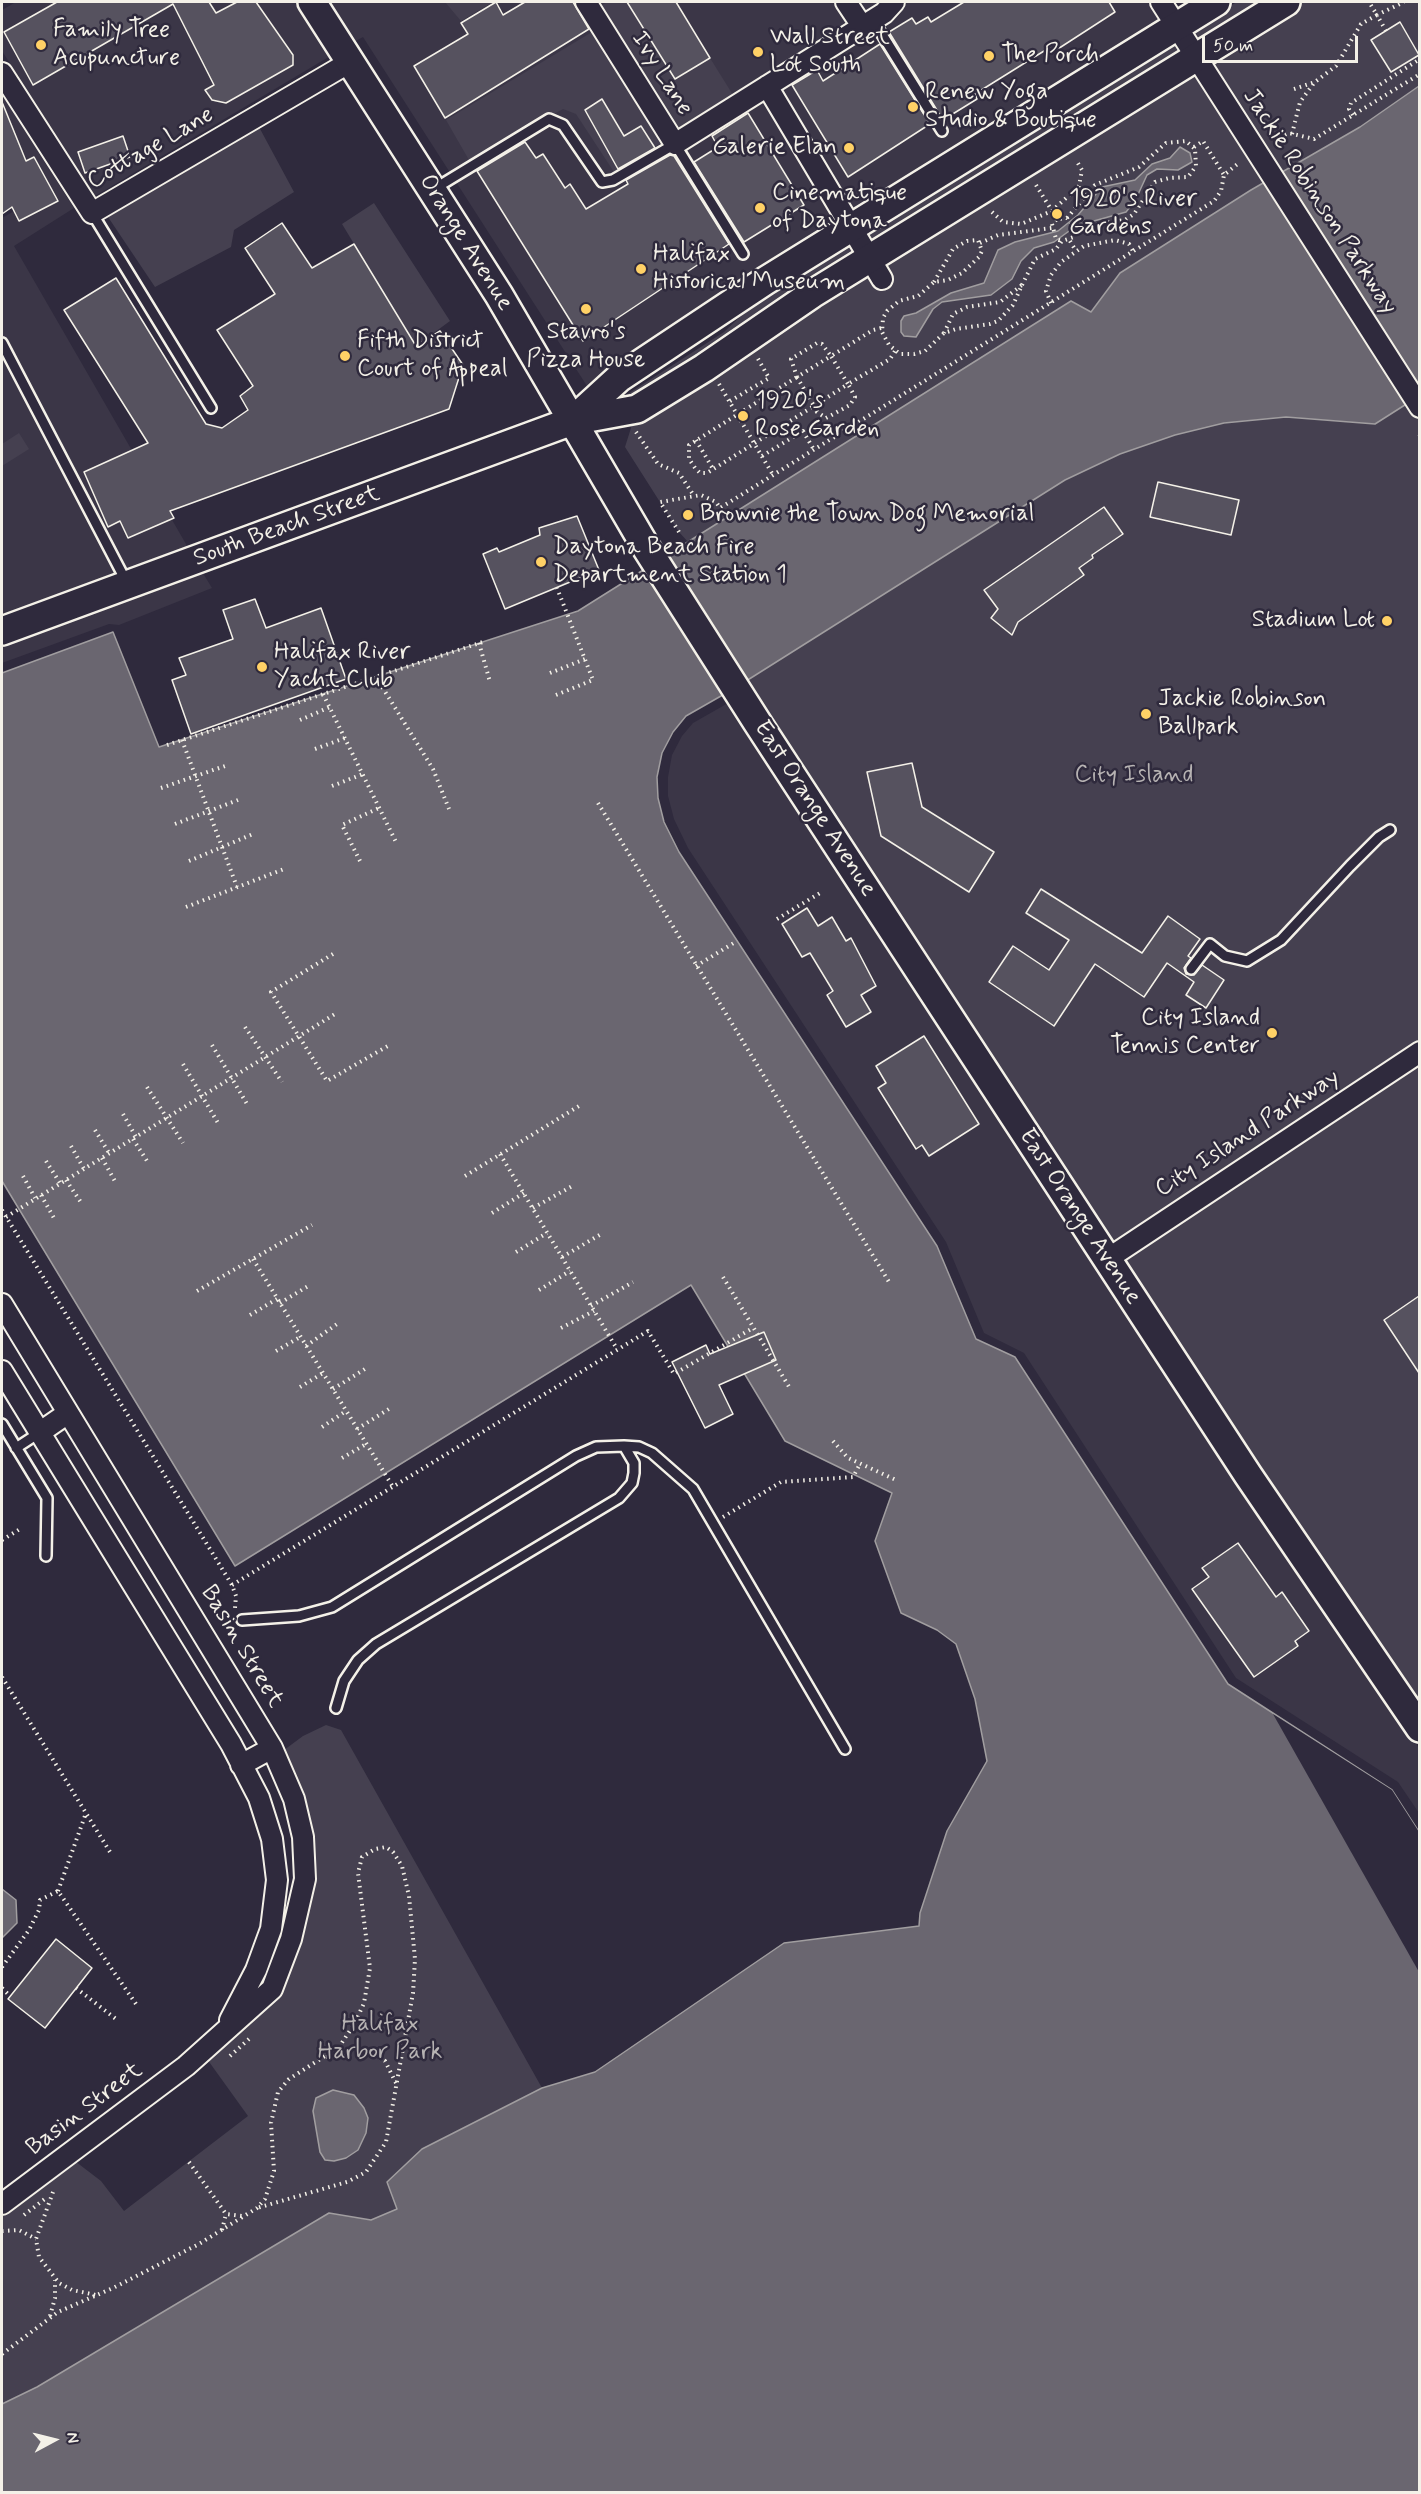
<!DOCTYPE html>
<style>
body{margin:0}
#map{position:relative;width:1421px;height:2494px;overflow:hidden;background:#2f2a3d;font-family:Mynerve,sans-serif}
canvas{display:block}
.frame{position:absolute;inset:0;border:3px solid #f4f1e8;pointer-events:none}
.north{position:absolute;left:24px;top:2410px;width:60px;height:60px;-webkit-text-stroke:4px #2f2a3d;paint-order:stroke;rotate:83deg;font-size:16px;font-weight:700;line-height:24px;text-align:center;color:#f4f1e8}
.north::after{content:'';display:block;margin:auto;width:21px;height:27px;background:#f4f1e8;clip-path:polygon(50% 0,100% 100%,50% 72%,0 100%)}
.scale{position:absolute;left:1202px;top:36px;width:156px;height:27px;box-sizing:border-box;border:3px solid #f4f1e8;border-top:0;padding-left:8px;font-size:18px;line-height:21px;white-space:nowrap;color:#f4f1e8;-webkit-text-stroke:4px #2f2a3d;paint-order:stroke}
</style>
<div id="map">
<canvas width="1421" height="2494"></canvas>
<div class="frame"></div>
<div class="north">N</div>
<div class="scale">50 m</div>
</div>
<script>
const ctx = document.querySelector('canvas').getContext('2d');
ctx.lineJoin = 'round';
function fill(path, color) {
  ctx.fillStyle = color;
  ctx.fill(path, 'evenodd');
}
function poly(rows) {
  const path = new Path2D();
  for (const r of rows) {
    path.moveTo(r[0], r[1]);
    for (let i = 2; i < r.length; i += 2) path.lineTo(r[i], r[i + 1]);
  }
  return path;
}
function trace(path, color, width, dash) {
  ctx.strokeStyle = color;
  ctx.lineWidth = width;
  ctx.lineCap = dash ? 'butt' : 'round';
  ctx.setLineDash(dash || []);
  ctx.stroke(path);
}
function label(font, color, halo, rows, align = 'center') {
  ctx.font = font + ' Mynerve,sans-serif';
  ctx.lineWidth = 5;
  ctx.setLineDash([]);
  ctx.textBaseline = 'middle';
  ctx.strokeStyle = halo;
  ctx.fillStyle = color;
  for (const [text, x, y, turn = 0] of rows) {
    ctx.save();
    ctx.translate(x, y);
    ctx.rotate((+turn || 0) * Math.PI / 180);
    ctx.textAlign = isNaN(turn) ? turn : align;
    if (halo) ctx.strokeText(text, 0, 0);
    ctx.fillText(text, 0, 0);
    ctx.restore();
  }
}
const built = poly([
 [16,2,298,2,332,55,95,196,2,51,2,10],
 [326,2,1148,2,1160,22,758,272,587,386,363,37,352,43],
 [2,95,74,208,14,246,190,551,2,620,2,218,47,192,2,118],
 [201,570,212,588,119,625,109,624,2,663,2,643],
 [730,702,1090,1258,1419,1748,1419,1813,1398,1782,1236,1678,1024,1353,984,1333,946,1242,688,848,674,819,668,796,668,777,672,755,682,736,693,723]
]);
const green = poly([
 [445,2,493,2,461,21],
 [607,2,627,2,675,79,710,58,733,95,679,130,600,7],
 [1237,2,1267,2,1201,42,1192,28],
 [1286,2,1419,2,1419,86,1360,127,1251,190,1120,273,1091,312,1071,302,689,543,679,532,625,447,637,409],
 [592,32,661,143,614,172,576,114,563,109,469,160,446,120],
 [1172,41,1180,55,697,360,624,403,620,399,724,332,761,297],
 [259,127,294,192,234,230,231,247,155,287,108,217],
 [374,203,450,321,416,346,342,224],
 [1419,396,1419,1717,735,688,1065,480,1120,454,1175,435,1224,423,1286,417,1375,424],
 [19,433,29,449,2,466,2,444],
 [326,1725,341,1730,542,2088,422,2149,397,2209,371,2220,329,2213,37,2387,2,2404,2,2204,67,2155,101,2181,124,2211,248,2116,202,2052,272,1989,305,1879,276,1756,303,1736]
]);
const water = poly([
 [1419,86,1419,396,1375,424,1286,417,1224,423,1175,435,1120,454,1065,480,735,688,686,716,673,732,662,753,657,777,658,798,664,822,679,852,937,1246,976,1339,1015,1357,1228,1684,1392,1790,1419,1832,1419,2492,2,2492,2,2404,37,2387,329,2213,371,2220,397,2209,387,2182,422,2149,542,2088,595,2072,784,1943,919,1926,920,1913,947,1831,987,1761,975,1699,956,1644,937,1630,901,1613,875,1541,892,1493,785,1441,691,1285,235,1566,2,1181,2,673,113,632,159,747,578,611,1071,301,1091,312,1120,273,1251,190,1360,127,1419,86],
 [1180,147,1190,153,1192,162,1178,170,1157,169,1147,175,1135,201,1126,212,1076,226,1054,242,1034,248,1021,261,1012,279,991,295,942,302,933,309,916,337,904,336,901,332,901,321,904,316,916,313,951,293,984,283,998,250,1015,242,1058,231,1078,215,1102,187,1135,180,1152,164,1170,158,1180,147],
 [2,1889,16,1900,17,1923,2,1938,2,1889],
 [333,2090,354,2095,364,2108,368,2118,366,2133,358,2150,346,2158,334,2161,325,2160,320,2152,313,2111,316,2098,333,2090]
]);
const pier = poly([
 [1273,1714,1392,1790,1419,1832,1419,1972]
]);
const building = poly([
 [57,2,209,2,216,13,237,2,256,2,293,55,293,65,226,103,212,100,205,90,214,85,173,4,33,85,4,32,57,2],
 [496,2,503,15,525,2,573,2,589,29,445,118,414,66,468,34,461,23,496,2],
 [627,2,676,2,710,58,675,79,627,2],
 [964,2,1109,2,1115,12,1047,56,1044,51,975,94,977,99,943,120,889,32,912,18,916,24,928,17,931,22,964,2],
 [1400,22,1419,55,1391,72,1371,40,1400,22],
 [880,44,930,124,848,177,792,85,817,70,823,81,880,44],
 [602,99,624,136,641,126,655,148,618,169,585,110,602,99],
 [2,102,26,161,34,157,58,201,19,221,12,207,2,214,2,102],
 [748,113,804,205,744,242,694,162,718,147,712,136,748,113],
 [123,136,130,157,85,173,78,152,123,136],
 [525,142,536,158,543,154,565,188,570,184,586,209,628,184,626,180,670,155,674,156,729,244,583,341,477,171,525,142],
 [282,223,312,268,354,244,416,346,440,331,463,365,449,409,170,511,174,518,128,538,120,521,108,527,84,472,148,443,64,310,116,278,206,424,222,428,248,410,240,396,253,386,217,330,275,294,245,248,282,223],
 [1158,482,1239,500,1231,535,1150,517,1158,482],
 [1104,507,1123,534,1092,555,1093,558,1079,568,1084,575,1018,622,1012,635,991,618,998,609,984,590,1104,507],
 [577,516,599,570,505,609,483,554,497,548,499,552,540,535,539,528,577,516],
 [255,599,266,628,321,608,346,679,191,734,172,680,186,675,179,658,233,639,223,610,255,599],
 [912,763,922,807,994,852,969,892,881,836,867,772,912,763],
 [1041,889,1142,953,1168,916,1200,939,1188,956,1191,958,1184,968,1186,974,1194,975,1202,965,1224,980,1206,1008,1186,995,1194,982,1167,963,1144,997,1095,964,1054,1026,989,982,1013,946,1049,970,1069,940,1026,913,1041,889],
 [807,908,818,926,832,917,846,941,851,938,876,986,861,995,871,1012,846,1027,827,995,833,991,810,953,802,957,782,924,807,908],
 [924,1036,979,1124,929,1156,922,1145,916,1149,878,1088,886,1083,876,1066,924,1036],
 [1419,1296,1419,1373,1384,1320,1419,1296],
 [764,1332,776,1360,719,1385,733,1414,705,1428,672,1362,706,1345,710,1354,764,1332],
 [1238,1543,1276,1597,1282,1592,1309,1631,1295,1641,1298,1646,1254,1677,1192,1589,1209,1577,1202,1568,1238,1543],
 [56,1939,92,1968,45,2028,8,1999,56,1939]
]);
const path = poly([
 [1386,31,1377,15,1404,2],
 [1294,89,1315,82,1336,66,1361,24,1377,15,1369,2],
 [1353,115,1349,109,1351,103,1420,59],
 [1292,134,1300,102,1314,83],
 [1274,140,1289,133,1314,139,1420,74],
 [1194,147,1203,141,1224,175],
 [1036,185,1057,219],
 [992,212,1003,222,1021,224,1052,211,1079,186,1082,170,1076,160],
 [1067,218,1095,185,1139,167,1166,143,1186,141,1195,149,1196,166,1188,177,1169,178,1155,182,1134,214,1125,220,1085,226,1076,232],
 [1070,241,1076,251],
 [980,243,998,235,1052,228],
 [934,282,953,249,967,241,978,240,982,251,979,257,962,273,948,280,934,282,918,296,899,301,887,311,883,318,882,332,889,345,900,354,914,354,925,351,944,333,956,329,990,324,998,321,1013,305,1022,285,1000,302,967,307,953,314,944,333],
 [1022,285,1035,259,1056,249,1062,241,1074,237,1075,228,1067,218,1057,219,1052,224,1056,239,1062,241],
 [1051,303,1046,291,1051,275,1061,262,1084,246,1115,240,1129,244,1133,251],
 [881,328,873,330,831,356,822,344,817,343,791,359,797,377,831,356,848,384,814,406,817,412,826,418,850,405,855,397,848,384,890,359,895,351],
 [797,377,814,406,707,473,700,473,695,468,689,459,689,445,797,377],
 [719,384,773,475],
 [730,401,769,378,757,357],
 [636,432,658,464,679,473,694,496],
 [1419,437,1420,436],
 [696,440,713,469],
 [762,456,803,431,814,450],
 [679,532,660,502,701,495,716,502,720,508,1214,201,1221,191,1224,175,1240,162],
 [479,643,490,682],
 [550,673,585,659],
 [376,677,433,769,449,809],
 [323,694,396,842],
 [556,695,593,680,557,588],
 [300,720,330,707],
 [182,740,237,887],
 [167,745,486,641],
 [315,749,345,738],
 [332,786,363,774],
 [161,788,225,766],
 [598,803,889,1282],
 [175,824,238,800],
 [189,861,253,834],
 [360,861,342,825,379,808],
 [186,907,284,869],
 [777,919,820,893],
 [333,954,271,992,327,1081,388,1046],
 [696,966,737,941],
 [245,1027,282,1082],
 [212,1045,247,1104],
 [183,1064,218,1123],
 [147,1087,183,1143],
 [123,1114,136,1137],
 [95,1130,109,1153],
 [133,1139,149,1164],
 [71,1146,84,1169],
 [500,1154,617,1349],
 [102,1158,116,1183],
 [46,1161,60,1183],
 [23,1176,35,1198],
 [465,1176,579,1106],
 [66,1180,82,1204],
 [41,1195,54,1218],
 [533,1208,574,1185],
 [2,1210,232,1585,236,1596,235,1608],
 [492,1213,524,1193],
 [6,1217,335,1014],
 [516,1252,547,1233],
 [562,1257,603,1233],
 [253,1259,393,1487],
 [723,1277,791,1390],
 [539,1290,570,1271],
 [197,1291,312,1225],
 [280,1303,310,1285],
 [591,1306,633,1282],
 [250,1315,277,1299],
 [561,1328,594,1311],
 [306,1346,337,1324],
 [276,1351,300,1337],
 [300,1387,323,1373],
 [333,1389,365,1369],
 [322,1427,346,1411],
 [357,1429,389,1409],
 [833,1441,848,1458,896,1480],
 [342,1458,366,1444],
 [723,1517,781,1482,853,1477,860,1464],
 [2,1540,20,1529],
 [232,1585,648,1331,674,1374,753,1328],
 [2,1677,110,1852],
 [58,1891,86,1813],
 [2,1967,29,1930,39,1910,40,1900,58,1891,136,2004],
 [2,1988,10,1996],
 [76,1988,116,2019],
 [230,2056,249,2039],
 [326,2057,363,2053,376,2056,385,2061,396,2083],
 [189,2162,226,2214,242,2216],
 [53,2192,36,2239,39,2257,59,2283,72,2290,96,2295],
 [24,2215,46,2198],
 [222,2230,226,2214],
 [2,2231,19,2230,36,2239],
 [50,2316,55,2298,55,2280],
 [2,2354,58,2312,113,2288,199,2244,257,2208,265,2199,274,2171,271,2123,278,2092,289,2079,339,2047,355,2023,364,2003,370,1968,358,1873,362,1857,375,1849,386,1847,393,1852,402,1866,409,1896,415,1959,413,1993,386,2142,366,2172,347,2182,257,2208]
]);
const lane = poly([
 [873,20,942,131],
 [434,189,549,119,563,125,602,182,613,180,675,144,743,254],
 [92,213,211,408],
 [2,343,127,583],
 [1191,969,1210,944,1225,956,1247,961,1281,940,1350,866,1379,837,1390,830],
 [2,1424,47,1498,46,1556],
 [624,1446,639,1447,652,1453,693,1489,845,1749],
 [16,1448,39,1433],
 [242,1620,299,1616,332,1607,576,1456,596,1447,624,1446,634,1463,634,1473,632,1483,619,1498,376,1644,358,1660,344,1681,336,1708]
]);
const street = poly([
 [586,2,675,144,884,13,894,2],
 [846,2,862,26],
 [1161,2,1420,407],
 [2,73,92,213,350,62],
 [767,86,882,279],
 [1106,1260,1420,1052],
 [2,1304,272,1748,294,1799,303,1837,305,1879,291,1939,272,1989,186,2066,2,2204],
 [2,1371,231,1744,259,1798,272,1839,277,1880,271,1929,256,1970,230,2020],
 [39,1433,68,1413],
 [241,1765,272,1748]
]);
const secondary = poly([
 [312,2,499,295,647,549,757,722,1248,1475,1420,1728],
 [572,421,619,378,765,281,1216,2],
 [2,631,572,421,637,409,704,368,812,294,1286,2]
]);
const markers = [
 [41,45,6,"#ffd166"],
 [758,52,6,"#ffd166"],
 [989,56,6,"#ffd166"],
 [913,107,6,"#ffd166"],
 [849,148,6,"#ffd166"],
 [760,208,6,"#ffd166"],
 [1057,214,6,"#ffd166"],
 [641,269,6,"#ffd166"],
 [586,309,6,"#ffd166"],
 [345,356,6,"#ffd166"],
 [743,416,6,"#ffd166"],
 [688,515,6,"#ffd166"],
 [541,562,6,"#ffd166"],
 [1387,621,6,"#ffd166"],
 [262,667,6,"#ffd166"],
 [1146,714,6,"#ffd166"],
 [1272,1033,6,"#ffd166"]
];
const poiNames = [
 ["Family Tree",53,31],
 ["Acupuncture",53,59],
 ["Wall Street",770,38],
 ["Lot South",770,66],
 ["The Porch",1001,56],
 ["Renew Yoga",925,93],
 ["Studio & Boutique",925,121],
 ["Galerie Elan",837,148,"right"],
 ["Cinematique",772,194],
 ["of Daytona",772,222],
 ["1920's River",1069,200],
 ["Gardens",1069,228],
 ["Halifax",653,255],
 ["Historical Museum",653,283],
 ["Stavro's",586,333,"center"],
 ["Pizza House",586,361,"center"],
 ["Fifth District",357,342],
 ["Court of Appeal",357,370],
 ["1920's",755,402],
 ["Rose Garden",755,430],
 ["Brownie the Town Dog Memorial",700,515],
 ["Daytona Beach Fire",553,548],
 ["Department Station 1",553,576],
 ["Stadium Lot",1375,621,"right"],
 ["Halifax River",274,653],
 ["Yacht Club",274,681],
 ["Jackie Robinson",1158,700],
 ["Ballpark",1158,728],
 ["City Island",1260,1019,"right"],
 ["Tennis Center",1260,1047,"right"]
];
const streetNames = [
 ["Ivy Lane",661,74,58],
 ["Cottage Lane",151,149,-30],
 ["Jackie Robinson Parkway",1319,202,57],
 ["Orange Avenue",465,243,58],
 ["South Beach Street",287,527,-20],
 ["East Orange Avenue",814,809,57],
 ["City Island Parkway",1248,1134,-33],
 ["East Orange Avenue",1079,1217,57],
 ["Basin Street",241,1647,59],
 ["Basin Street",85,2110,-37]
];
const parkNames = [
 ["City Island",1134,776],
 ["Halifax",380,2025],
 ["Harbor Park",380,2053]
];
fill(built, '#3b3647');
fill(green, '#454050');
fill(water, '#6a6670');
trace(water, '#a19ea0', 1.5);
fill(pier, '#2f2a3d');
fill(building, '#56525f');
trace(building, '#f4f1e8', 1.5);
trace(lane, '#f4f1e8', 14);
trace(street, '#f4f1e8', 24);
trace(secondary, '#f4f1e8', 32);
trace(path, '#f4f1e8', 4, [1.5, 4.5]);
trace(lane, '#2f2a3d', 9);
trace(street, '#2f2a3d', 20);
trace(secondary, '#2f2a3d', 27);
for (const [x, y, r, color] of markers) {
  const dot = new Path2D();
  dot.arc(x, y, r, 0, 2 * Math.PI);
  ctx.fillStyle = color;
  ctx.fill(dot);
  trace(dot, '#2f2a3d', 2);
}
label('24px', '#f4f1e8', '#2f2a3d', poiNames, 'left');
label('24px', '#f4f1e8', '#2f2a3d', streetNames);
label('24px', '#b7b3b3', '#2f2a3d', parkNames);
</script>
